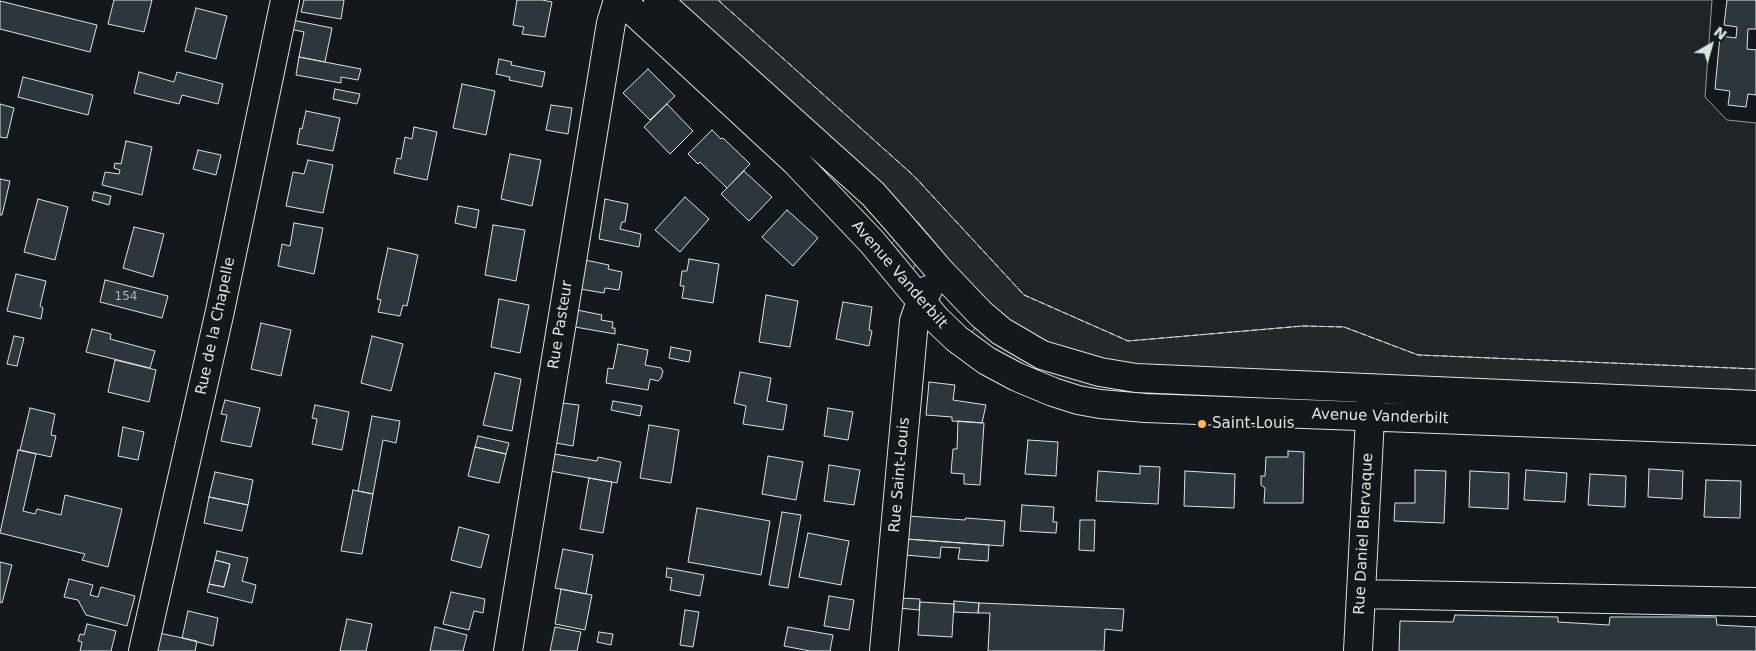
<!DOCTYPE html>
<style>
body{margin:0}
#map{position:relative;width:1756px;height:651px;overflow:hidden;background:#14181c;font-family:"DejaVu Sans",sans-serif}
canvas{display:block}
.north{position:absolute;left:1686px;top:20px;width:50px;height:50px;-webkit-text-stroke:4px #14181c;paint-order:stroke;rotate:38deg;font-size:14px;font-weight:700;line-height:20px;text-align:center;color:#d8e6dc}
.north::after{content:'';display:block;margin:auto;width:18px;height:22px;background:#d8e6dc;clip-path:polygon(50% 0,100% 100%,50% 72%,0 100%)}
</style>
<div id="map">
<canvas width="1756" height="651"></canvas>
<div class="north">N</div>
</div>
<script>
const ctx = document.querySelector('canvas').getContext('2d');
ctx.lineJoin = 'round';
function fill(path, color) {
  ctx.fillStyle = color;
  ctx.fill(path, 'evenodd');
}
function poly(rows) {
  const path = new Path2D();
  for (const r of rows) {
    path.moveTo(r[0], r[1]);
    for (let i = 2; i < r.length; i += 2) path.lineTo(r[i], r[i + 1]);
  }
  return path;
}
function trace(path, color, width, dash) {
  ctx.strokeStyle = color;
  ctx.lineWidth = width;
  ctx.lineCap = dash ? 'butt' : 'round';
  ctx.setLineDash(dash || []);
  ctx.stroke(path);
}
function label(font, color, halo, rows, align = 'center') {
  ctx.font = font + ' "DejaVu Sans",sans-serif';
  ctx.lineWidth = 4;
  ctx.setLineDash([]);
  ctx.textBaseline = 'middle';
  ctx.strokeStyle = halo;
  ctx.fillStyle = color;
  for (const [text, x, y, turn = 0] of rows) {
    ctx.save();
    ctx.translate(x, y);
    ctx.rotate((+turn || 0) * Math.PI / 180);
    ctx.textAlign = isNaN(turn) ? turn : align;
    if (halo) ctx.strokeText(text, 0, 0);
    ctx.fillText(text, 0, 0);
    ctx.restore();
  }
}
const green = poly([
 [718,0,1712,0,1705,97,1727,120,1756,123,1756,369,1418,355,1344,327,1303,326,1128,341,1024,295,914,176,718,0],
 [900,235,916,262,914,268,911,270,887,247,900,235],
 [979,324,1002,342,1298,392,1299,406,1067,390,968,336,979,324]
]);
const parking = poly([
 [666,0,718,0,914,176,1024,295,1128,341,1303,326,1344,327,1418,355,1756,369,1756,398,1731,397,1731,389,1719,389,1719,396,1706,396,1706,389,1694,388,1694,395,1654,387,1635,386,1634,393,1595,384,1299,371,1277,370,1276,378,1132,364,1043,349,995,309,968,282,917,221,912,226,898,210,902,205,884,187,666,0]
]);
const building = poly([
 [114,0,152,0,144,32,108,24,114,0],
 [304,0,344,0,341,19,301,12,304,0],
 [517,0,542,0,552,2,545,37,522,34,524,27,513,25,517,0],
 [1727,0,1756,0,1756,29,1748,29,1747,49,1756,50,1756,95,1748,94,1746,107,1728,105,1730,91,1715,89,1720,36,1736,38,1737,27,1724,25,1727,0],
 [0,1,97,25,90,52,0,29,0,1],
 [196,8,227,16,216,59,185,51,196,8],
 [292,20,332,28,325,62,299,57,304,32,290,29,292,20],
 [299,57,361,69,358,80,341,77,341,83,296,75,299,57],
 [499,59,512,62,511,65,545,72,542,87,509,80,510,77,496,74,499,59],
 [648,69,675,96,650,120,623,93,648,69],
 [139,72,174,82,177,72,223,84,218,104,182,95,179,104,134,93,139,72],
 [23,77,93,95,88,115,18,97,23,77],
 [462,84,495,91,486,135,453,128,462,84],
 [335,89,360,94,357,104,333,99,335,89],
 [0,104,14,108,7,138,0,137,0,104],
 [667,104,693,131,670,154,644,127,667,104],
 [551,105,572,108,568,134,546,130,551,105],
 [306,111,340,118,333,151,297,144,300,128,302,129,306,111],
 [414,127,437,132,427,180,394,173,397,158,401,159,405,137,412,139,414,127],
 [712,130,721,139,723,138,750,164,727,188,700,162,698,164,688,154,712,130],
 [126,141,152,147,142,195,102,185,105,172,119,174,120,170,114,168,115,163,121,164,126,141],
 [198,150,221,155,216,175,193,169,198,150],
 [510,154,541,160,532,206,501,199,510,154],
 [308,160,333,165,323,213,286,206,293,172,304,174,308,160],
 [744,171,772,197,749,221,721,194,744,171],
 [0,179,10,181,2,215,0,215,0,179],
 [94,192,111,196,109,205,92,200,94,192],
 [685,197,709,219,680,252,655,230,685,197],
 [38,199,68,207,55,260,24,252,38,199],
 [605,199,628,204,625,222,622,222,620,229,641,234,639,247,599,239,605,199],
 [458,206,479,210,476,228,455,223,458,206],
 [787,210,818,238,793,266,762,237,787,210],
 [294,223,323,228,314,274,278,266,282,244,290,246,294,223],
 [493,225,525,230,516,281,485,275,493,225],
 [134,227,164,234,153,277,123,268,134,227],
 [388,248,418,255,407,306,403,305,400,316,378,312,381,300,377,299,388,248],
 [689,259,719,264,713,303,682,298,684,286,680,286,682,271,687,271,689,259],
 [585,260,609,265,608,269,622,272,619,290,605,288,604,293,580,289,585,260],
 [16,274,46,281,40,306,43,308,41,319,7,311,16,274],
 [105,280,168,296,162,318,100,302,105,280],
 [766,295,798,301,790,347,759,342,766,295],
 [499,299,529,305,520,353,491,347,499,299],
 [843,302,872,307,869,330,872,331,869,346,836,339,843,302],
 [577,310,602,315,601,320,613,322,612,328,615,328,615,334,575,327,577,310],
 [261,323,291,330,281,376,251,369,261,323],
 [92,329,111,334,110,339,155,351,150,368,86,352,92,329],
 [14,336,24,338,17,366,7,364,14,336],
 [372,336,403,344,391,391,361,383,372,336],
 [618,344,648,350,645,365,661,368,663,371,661,378,658,381,650,379,648,390,606,383,608,368,613,369,618,344],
 [671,347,691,351,689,362,669,358,671,347],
 [115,360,156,370,149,402,108,392,115,360],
 [740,372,771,378,767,401,787,405,783,430,743,424,746,406,734,403,740,372],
 [495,373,521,379,512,431,483,425,495,373],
 [929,382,955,385,953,400,986,405,982,423,952,421,952,417,926,415,929,382],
 [225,400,260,408,251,447,221,441,227,415,221,414,225,400],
 [613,401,642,406,640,416,611,410,613,401],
 [562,403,579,405,573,446,556,443,562,403],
 [315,405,349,412,342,450,312,444,317,419,312,418,315,405],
 [30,408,55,414,51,435,56,436,51,457,20,450,30,408],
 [828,408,853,412,848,440,824,436,828,408],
 [372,416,400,421,396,443,383,440,373,494,358,491,372,416],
 [958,421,984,423,980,485,964,484,964,474,951,473,953,449,957,449,958,421],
 [649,425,679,430,671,483,640,478,649,425],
 [123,427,144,432,138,460,118,456,123,427],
 [478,436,509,443,506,454,475,447,478,436],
 [1028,440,1058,442,1056,476,1025,474,1028,440],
 [475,447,506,454,499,483,468,476,475,447],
 [18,450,36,454,23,511,35,514,37,509,61,515,65,495,122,509,108,567,82,560,85,554,0,533,18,450],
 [1288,451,1304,452,1303,503,1264,503,1265,488,1261,485,1261,476,1265,476,1266,457,1288,457,1288,451],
 [554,454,597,461,598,457,621,462,617,483,550,471,554,454],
 [768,456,803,462,796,500,762,494,768,456],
 [829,465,860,470,854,505,824,501,829,465],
 [1140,466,1160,467,1158,504,1096,501,1098,471,1140,474,1140,466],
 [1649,469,1683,471,1682,499,1648,497,1649,469],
 [1415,470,1446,471,1444,523,1394,521,1395,503,1415,503,1415,470],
 [1526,470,1567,473,1565,502,1524,500,1526,470],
 [1185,471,1235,474,1234,508,1184,506,1185,471],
 [1470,471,1509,473,1508,509,1469,507,1470,471],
 [215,472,253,480,248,505,209,497,215,472],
 [1590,474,1626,476,1625,507,1588,505,1590,474],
 [589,478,612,482,603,533,580,529,589,478],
 [1706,480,1741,481,1740,518,1704,517,1706,480],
 [353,490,373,494,362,554,341,551,353,490],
 [209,497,248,505,242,531,204,523,209,497],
 [1022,505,1054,507,1053,522,1057,522,1056,533,1020,531,1022,505],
 [697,508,770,521,761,575,688,562,697,508],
 [782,512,801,515,788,588,769,585,782,512],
 [908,516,965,520,966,518,1005,521,1003,546,906,539,908,516],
 [1080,520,1095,520,1094,551,1079,550,1080,520],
 [459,527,489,535,481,568,451,560,459,527],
 [808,533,849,541,841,585,799,577,808,533],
 [906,539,989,545,988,561,958,559,960,548,941,547,940,558,905,555,906,539],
 [563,549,593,555,586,594,555,588,563,549],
 [217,551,248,558,242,581,256,585,252,603,207,592,209,584,224,587,230,564,215,560,217,551],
 [215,560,230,564,224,587,209,584,215,560],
 [0,562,12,565,2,603,0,602,0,562],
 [667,568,704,575,700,596,670,590,672,578,666,577,667,568],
 [69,579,93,585,90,595,98,597,101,587,135,596,127,626,86,615,78,600,64,597,69,579],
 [561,589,592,595,585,630,555,624,561,589],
 [451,592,485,599,483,613,474,611,469,630,443,624,451,592],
 [829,596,854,600,849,630,824,626,829,596],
 [900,598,920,599,919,610,899,608,900,598],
 [954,601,979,603,978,613,954,612,954,601],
 [920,602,954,604,952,637,918,635,920,602],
 [979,603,1124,609,1122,631,1105,629,1104,651,988,651,990,613,978,613,979,603],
 [685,610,699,612,693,647,680,645,685,610],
 [188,611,218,618,213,646,182,638,188,611],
 [1455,615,1558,617,1558,622,1609,625,1610,617,1716,617,1717,625,1756,627,1756,651,1399,651,1400,621,1453,622,1455,615],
 [347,619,372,624,366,651,340,651,347,619],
 [87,624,116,631,111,651,80,651,82,642,78,641,80,634,84,635,87,624],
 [435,627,467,635,463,651,430,651,435,627],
 [555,627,581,632,577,651,550,651,555,627],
 [788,627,833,635,830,651,810,651,784,646,788,627],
 [599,632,613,634,611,645,597,642,599,632],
 [159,633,197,641,195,651,155,651,159,633]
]);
const minor = poly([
 [621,0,796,162,872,242,936,319,957,339,987,361,1017,377,1053,392,1078,400,1100,404,1145,408,1756,431],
 [658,0,873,194,896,220,940,271,981,314,1001,331,1042,355,1100,372,1136,378,1756,405],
 [1361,594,1756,602],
 [143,651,220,311,285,0],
 [508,651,611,23,618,0],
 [884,651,914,321,921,301,928,290],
 [1358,651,1371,398]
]);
const fence = poly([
 [718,0,914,176,1024,295,1128,341,1303,326,1344,327,1418,355,1756,369]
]);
const markers = [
 [1202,424,5,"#ffb74d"]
];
const numberNames = [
 ["154",126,297]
];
const streetNames = [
 ["Avenue Vanderbilt",899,275,49],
 ["Rue Pasteur",561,325,-81],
 ["Rue de la Chapelle",216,326,-78],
 ["Avenue Vanderbilt",1380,417,2],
 ["Rue Saint-Louis",900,475,-85],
 ["Rue Daniel Blervaque",1364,534,-87]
];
const poiNames = [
 ["Saint-Louis",1212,424]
];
fill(green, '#202428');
trace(green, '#939e99', 1);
fill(parking, '#24282b');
trace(parking, '#939e99', 1);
fill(building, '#2c363c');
trace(building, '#d8e6dc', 1);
trace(minor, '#d8e6dc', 30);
trace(minor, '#14181c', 28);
trace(fence, '#d8e6dc', 1, [6, 2.5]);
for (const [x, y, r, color] of markers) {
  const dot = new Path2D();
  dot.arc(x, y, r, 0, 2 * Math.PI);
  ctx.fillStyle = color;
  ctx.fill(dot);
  trace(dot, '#14181c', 2);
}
label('12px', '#adbab4', null, numberNames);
label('15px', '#d8e6dc', '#14181c', streetNames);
label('15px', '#d8e6dc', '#14181c', poiNames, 'left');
</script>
